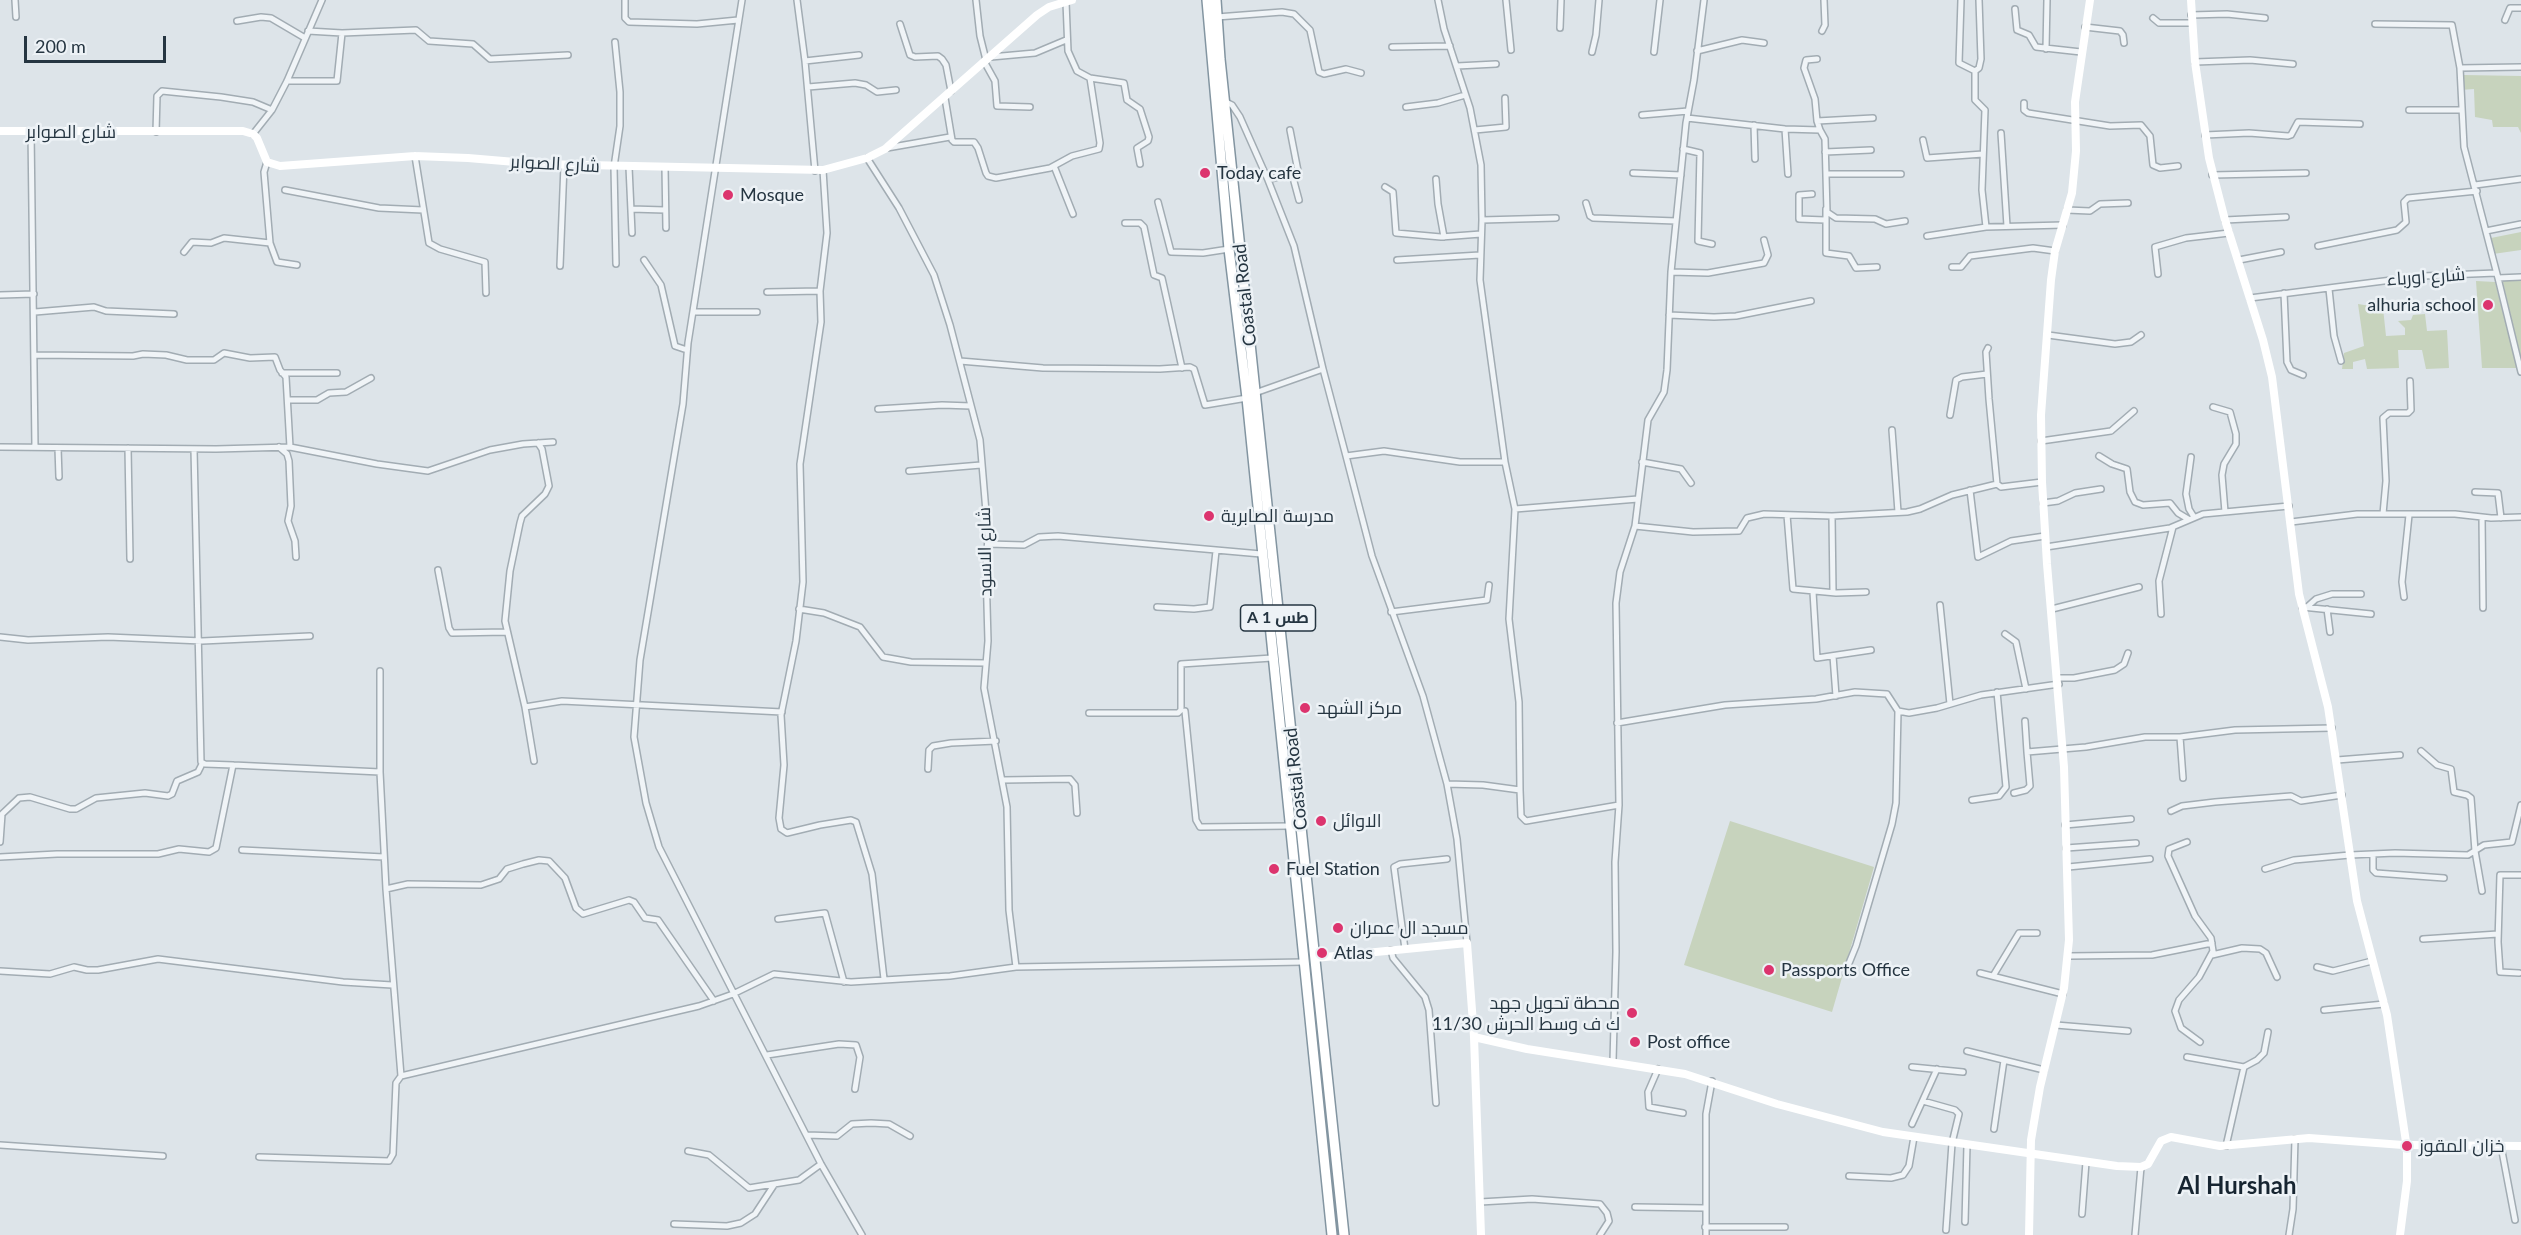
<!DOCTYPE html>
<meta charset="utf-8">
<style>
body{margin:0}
#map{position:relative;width:2521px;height:1235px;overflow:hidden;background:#dde4e9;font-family:Lato,sans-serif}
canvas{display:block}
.scale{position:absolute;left:24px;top:36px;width:142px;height:27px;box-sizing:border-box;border:3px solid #253541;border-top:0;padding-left:8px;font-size:18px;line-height:21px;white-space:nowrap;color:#253541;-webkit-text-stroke:4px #edf2f6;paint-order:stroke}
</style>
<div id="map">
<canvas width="2521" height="1235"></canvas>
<div class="scale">200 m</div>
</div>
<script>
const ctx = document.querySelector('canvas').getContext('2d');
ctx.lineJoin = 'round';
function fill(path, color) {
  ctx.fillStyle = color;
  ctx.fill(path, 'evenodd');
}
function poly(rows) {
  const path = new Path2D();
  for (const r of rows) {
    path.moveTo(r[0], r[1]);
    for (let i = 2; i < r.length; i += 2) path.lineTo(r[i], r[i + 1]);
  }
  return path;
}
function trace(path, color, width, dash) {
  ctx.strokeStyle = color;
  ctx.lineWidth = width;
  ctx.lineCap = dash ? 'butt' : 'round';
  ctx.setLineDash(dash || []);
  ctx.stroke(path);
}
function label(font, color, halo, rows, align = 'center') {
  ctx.font = font + ' Lato,Cairo,sans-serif';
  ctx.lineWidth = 5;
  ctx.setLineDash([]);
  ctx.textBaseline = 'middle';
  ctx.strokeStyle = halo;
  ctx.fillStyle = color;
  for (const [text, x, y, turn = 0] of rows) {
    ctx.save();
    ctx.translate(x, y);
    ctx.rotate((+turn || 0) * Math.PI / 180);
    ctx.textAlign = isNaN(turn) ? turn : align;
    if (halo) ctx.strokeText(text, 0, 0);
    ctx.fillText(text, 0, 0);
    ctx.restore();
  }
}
const green = poly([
 [2464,75,2521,76,2521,133,2518,127,2493,127,2492,120,2475,117,2474,89,2460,90],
 [2521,232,2521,250,2493,254,2491,238],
 [2502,278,2521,278,2521,359],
 [2476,281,2495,282,2517,368,2482,368],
 [2358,304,2383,308,2386,336,2405,335,2405,328,2398,321,2411,320,2413,315,2425,314,2427,331,2447,330,2449,368,2426,369,2422,350,2398,350,2399,368,2367,369,2365,359,2353,362,2353,369,2342,369,2344,353,2364,346],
 [1730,821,1874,867,1832,1012,1684,965]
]);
const street = poly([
 [15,0,16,17],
 [625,0,625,18,629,22,697,24,738,20],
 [742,0,688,343,683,404,640,660,634,737,646,803,659,847,821,1164,862,1235],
 [797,0,805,61,815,171],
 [976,0,980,36,986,60],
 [1506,0,1511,50],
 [1961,0,1959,63,1975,71,1975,100,1985,110,1982,190,1986,227,2063,225],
 [1066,2,1068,51,1077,71,1090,78,1124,83,1127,100,1140,109,1149,137,1148,141,1137,148,1140,164],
 [2015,9,2017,30,2029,35,2036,47,2081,52],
 [2191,15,2227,14,2265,18],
 [1217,17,1282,12,1294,14,1310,30,1319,72,1324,74,1346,69,1361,73],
 [2153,18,2159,23,2191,23],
 [2505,20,2510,8,2521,8],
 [237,21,261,17,271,18,305,38],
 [900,24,910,55,915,57,938,56,942,59,946,65,951,91],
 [2375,24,2452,25,2460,68],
 [2085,27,2120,31,2123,35,2124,43],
 [1560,28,1561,0],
 [308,31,342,33,416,30,429,41,473,44,490,59,568,55],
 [1822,31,1825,25,1824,0],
 [615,42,620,92,620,126,614,167,616,264],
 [1392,47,1450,46],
 [2046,49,2047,0],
 [1697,51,1742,40,1764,43],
 [1592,52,1596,35,1599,0],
 [1654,52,1660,0],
 [991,57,1035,53,1066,40],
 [1817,59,1806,60,1804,68,1815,99,1817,121,1820,130],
 [805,61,859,55],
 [2195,62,2250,60,2293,64],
 [985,63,995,81,997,106,1030,107],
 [1457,66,1496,64],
 [1975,71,1979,68,1981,59,1979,0],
 [287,81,337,81,342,33],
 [808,87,855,83,866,85,877,92,896,90],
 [945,98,952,140,954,142,974,142,978,148,986,173,988,176,996,178,1050,168,1072,156,1099,149,1100,143,1090,78],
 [1224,101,1232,105,1240,117,1268,180,1294,246,1323,369],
 [2024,103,2024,110,2028,113,2110,126,2141,125,2150,136,2153,165,2160,168,2178,166],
 [1406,107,1438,103,1465,95],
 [2409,110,2461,110],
 [1642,115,1688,111],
 [1687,118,1785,129,1820,130,1825,139,1827,212,1836,218,1875,219,1886,224,1905,221],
 [1817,121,1873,118],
 [1754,125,1755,159],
 [1785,129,1788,174],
 [1475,130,1506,127,1505,98],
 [31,131,35,447],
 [156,132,157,96,162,91,221,97,253,102,272,110],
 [2001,133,2007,226],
 [253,134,272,110,287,81,322,0],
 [2205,135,2249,133,2288,136,2291,135,2298,122,2360,124],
 [1923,140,1927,158,1983,154],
 [887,148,950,137],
 [1683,149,1700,153,1698,241,1712,244],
 [1825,152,1871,150],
 [415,156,429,243,440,249,485,262,486,293],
 [867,158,899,208,934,275,950,325,980,440,988,536,986,569,988,641,984,688,1007,807,1009,910,1016,967],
 [267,162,264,172,270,243,277,262,297,265],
 [1054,166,1073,214],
 [629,167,632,233],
 [665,167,666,228],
 [823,170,827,233,820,291,821,322,800,464,803,582,796,641,781,715,784,765,779,818,781,829,787,833,820,825,851,820,856,822,872,874,884,979],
 [1633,173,1681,175],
 [1292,174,1299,200],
 [1826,174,1901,174],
 [2212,175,2306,173],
 [1436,179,1438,204,1444,237],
 [1268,180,1298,171,1290,130],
 [2475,185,2521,179],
 [1385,187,1393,192,1396,233,1441,237,1481,234],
 [285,190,379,208,423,210],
 [1812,194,1799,195,1799,219,1825,220],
 [1158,202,1171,252,1203,253,1229,249],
 [1586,203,1590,216,1593,218,1676,221],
 [631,209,665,210],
 [1826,209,1826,253,1849,256,1856,268,1877,267],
 [2067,210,2090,211,2100,204,2128,203],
 [1482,220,1556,218],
 [2225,220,2286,217],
 [1125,223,1140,223,1144,227,1154,275,1162,278,1182,368],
 [2486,231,2521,224],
 [1927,236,1986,227],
 [2318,246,2397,230,2406,222,2404,202,2408,198,2477,191],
 [184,252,192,242,211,243,224,238,270,243],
 [644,260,661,285,675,346,687,350],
 [1397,260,1480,255],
 [2239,260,2281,252],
 [560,266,564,165],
 [1952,267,1961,267,1970,256,2033,248,2055,251],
 [1671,272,1708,273,1764,263,1768,255,1764,240],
 [2158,274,2155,247,2186,238,2229,233],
 [2521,277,2498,278,2521,372],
 [2498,278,2464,147,2460,68,2521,67],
 [2329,289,2334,336,2341,361],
 [767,292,820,291],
 [2284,293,2287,362,2291,370,2303,375],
 [0,295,34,294],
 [2250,298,2423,276,2496,273],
 [35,312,94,307,106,311,174,314],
 [693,312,757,312],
 [1669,315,1714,317,1736,316,1811,301],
 [2048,335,2115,344,2131,342,2141,335],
 [1988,348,1986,352,1989,399,1997,484,2001,487,2042,482],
 [35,355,133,356,143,354,166,355,187,360,214,360,224,353,250,358,275,357,280,370,286,377,290,447],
 [960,361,1043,368,1160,369,1190,367,1194,369,1205,405,1247,398],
 [282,373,337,373],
 [1255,393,1323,369,1346,456,1384,451,1460,462,1505,462,1480,280,1482,220,1481,165,1470,108,1444,29,1438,0],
 [289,400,317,400,329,393,346,392,371,378],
 [2213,407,2230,412,2236,434,2236,444,2224,464,2222,475,2225,512],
 [878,409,942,405,971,406],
 [1950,415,1956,380,1962,377,1987,374],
 [1892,430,1898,512],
 [2041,441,2111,431,2134,411],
 [538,443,542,449,549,486,545,494,522,516,520,523,510,571,505,621,525,707,562,701,782,712],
 [0,447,216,449,290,447,377,464,428,471,490,450,523,444,553,442],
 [279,447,287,454,289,461,291,506,288,521,295,541,296,557],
 [58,448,59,477],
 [128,448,130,559],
 [1346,456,1372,556,1423,696,1447,784,1457,839,1467,943],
 [2099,456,2112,464,2127,469,2130,492,2135,502,2143,505,2170,503,2178,513,2188,519],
 [2191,457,2186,494,2189,509,2194,517],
 [1642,462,1681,469,1691,483],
 [909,471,981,465],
 [1970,490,1978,557,2011,541,2045,536],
 [2475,492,2498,493,2501,518],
 [2043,503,2058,501,2075,493,2101,489],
 [1515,509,1638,499],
 [2383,514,2386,481,2383,418,2389,413,2408,413,2411,410,2410,381],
 [1787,515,1793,589,1836,593,1866,592],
 [1832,516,1833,592],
 [2482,517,2483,608],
 [2291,522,2357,514,2455,514,2491,518,2521,517],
 [1635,526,1693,532,1739,531,1747,518,1764,514,1832,516,1907,512,1920,509,1952,495,1997,484],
 [988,544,1024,545,1039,537,1058,536,1261,554],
 [2046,547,2170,528,2203,514,2289,506],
 [438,570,449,628,452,633,506,632],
 [1813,592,1817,658,1871,650],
 [2404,597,2402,582,2409,515],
 [1940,605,1950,704],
 [1157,607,1194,609,1210,607,1216,551],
 [2302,607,2371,614],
 [2307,607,2316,599,2332,594,2361,594],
 [799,609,824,613,860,627,883,657,911,662,986,663],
 [2052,609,2139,587],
 [2327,609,2330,632],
 [1391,612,1487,600,1489,585],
 [2161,614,2159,581,2173,527],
 [2005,634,2016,642,2026,689],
 [0,637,28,640,108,637,202,641,310,636],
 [1833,656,1836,696],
 [380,671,380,772,386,889,401,1076],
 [2058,678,2074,678,2115,670,2124,664,2128,653],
 [525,707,534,761],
 [1185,711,1196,820,1200,827,1290,826],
 [1089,713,1178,713,1181,710,1181,664,1272,658],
 [2025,721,2027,752,2086,747,2145,737,2180,737,2235,730,2332,728],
 [1617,723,1725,705,1816,699,1855,692,1887,694,1898,711,1909,713,1937,708,1981,695,2059,684],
 [2180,737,2183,778],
 [2421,751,2437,765,2451,769,2454,792,2467,795,2471,798,2475,851,2482,891],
 [2337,760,2400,755],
 [233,765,380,772],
 [928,769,929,750,933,746,951,743,996,741],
 [1003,780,1070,779,1075,785,1077,813],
 [1447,784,1483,785,1520,790,1519,702,1509,619,1515,509,1505,462],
 [1520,790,1521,816,1526,821,1619,805],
 [2014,793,2026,790,2030,786,2027,752],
 [1972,800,1999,796,2006,787,1997,692],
 [2171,811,2182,806,2215,802,2291,796,2301,801,2342,795],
 [2065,825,2131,819],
 [0,842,2,814,19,798,30,797,70,809,76,809,96,798,145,793,168,796,172,794,177,781,198,772,202,764],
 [2187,842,2169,849,2168,856,2195,916,2211,938,2213,951,2199,977,2179,1000,2175,1011,2181,1028,2200,1042],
 [2066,848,2136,843],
 [242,850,384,857],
 [2373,855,2373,870,2376,873,2444,878],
 [0,857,57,854,158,854,179,849,209,852,216,848,233,765,205,764,201,762,194,449],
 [2068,867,2150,859],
 [2265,869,2294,860,2350,855,2395,853,2468,855,2484,845,2512,842,2521,805],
 [386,889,408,884,481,885,499,879,507,869,523,864,539,860,549,861,565,878,576,908,583,914,629,900,634,902,645,918,658,920,714,1001],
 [778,919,825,913,844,982],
 [2423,939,2498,934],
 [1405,949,1394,867,1400,864,1447,859],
 [1391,950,1393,958,1425,997,1429,1010,1436,1103],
 [2212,955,2242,948,2260,949,2266,953,2277,977],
 [2069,956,2152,955,2212,943],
 [2317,967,2333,971,2372,961],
 [0,971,50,974,74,967,87,970,98,970,158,959,343,982,392,985],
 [1845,973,1856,946,1892,824,1896,803,1898,711],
 [1980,973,2063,994],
 [2519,973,2500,972,2498,942,2500,875,2521,875],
 [1993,976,2019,933,2037,933],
 [2324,1010,2384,1004],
 [2056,1025,2128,1031],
 [1967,1051,2044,1070],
 [767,1055,839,1044,856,1045,860,1057,855,1089],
 [2187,1057,2244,1067,2257,1060,2264,1053,2268,1032],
 [1613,1061,1616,952,1615,862,1619,805,1616,603,1620,572,1635,526,1648,420,1664,392,1667,370,1671,272,1686,123,1694,80,1704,0],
 [1912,1067,1963,1072],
 [1658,1069,1648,1092,1649,1107,1683,1113],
 [1923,1101,1955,1110,1959,1114,1952,1143,1946,1230],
 [1912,1124,1937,1069],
 [1994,1129,2004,1060],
 [807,1135,837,1136,852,1124,871,1123,889,1124,910,1136],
 [0,1145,163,1156],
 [2226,1146,2244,1067],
 [2501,1146,2515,1220],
 [688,1151,709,1155,749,1188,799,1180,821,1164],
 [259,1157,389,1161,393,1154,396,1083,401,1076,699,1006,733,994,774,974,851,982,950,976,1016,967,1304,962],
 [1849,1176,1891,1178,1903,1175,1909,1166,1914,1137],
 [1480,1202,1532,1199,1600,1204,1607,1213,1609,1221,1600,1235],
 [1635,1207,1705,1208],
 [2082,1214,2086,1162],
 [1965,1222,1967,1145],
 [674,1224,727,1226,741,1223,755,1214,774,1185],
 [1705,1227,1785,1227],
 [1706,1235,1706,1114,1712,1081],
 [2135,1235,2141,1167],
 [2289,1235,2293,1209,2295,1139]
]);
const secondary = poly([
 [2191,0,2195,62,2209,158,2225,220,2263,340,2272,377,2299,594,2328,707,2357,901,2387,1015,2406,1142],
 [0,131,243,131,253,134,257,138,267,162,280,166,415,156,468,158,539,164,823,170,867,158,885,149,1037,15,1049,7,1072,0],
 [1315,958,1467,943,1474,1037,1481,1235],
 [1474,1037,1527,1049,1685,1074,1777,1104,1883,1132,2117,1166,2141,1167,2148,1164,2161,1141,2171,1137,2220,1146,2309,1138,2403,1145],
 [2411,1145,2521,1146],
 [2029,1235,2031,1140,2040,1087,2064,988,2069,940,2064,767,2047,564,2042,482,2041,415,2051,280,2055,251,2072,193,2076,151,2075,102,2090,0],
 [2400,1235,2407,1181,2407,1150]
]);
const highway = poly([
 [1207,0,1229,249,1247,398,1332,1235],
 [1216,0,1220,59,1344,1235]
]);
const markers = [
 [1205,173,6,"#dc346e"],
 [728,195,6,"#dc346e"],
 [2488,305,6,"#dc346e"],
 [1209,516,6,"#dc346e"],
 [1305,708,6,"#dc346e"],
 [1321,821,6,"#dc346e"],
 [1274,869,6,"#dc346e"],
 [1338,928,6,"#dc346e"],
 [1322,953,6,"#dc346e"],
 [1769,970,6,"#dc346e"],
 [1632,1013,6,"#dc346e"],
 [1635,1042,6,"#dc346e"],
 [2407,1146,6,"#dc346e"]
];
const shields = [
 [1278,618,75]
];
const shieldNames = [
 ["A 1 طس",1278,618]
];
const streetNames = [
 ["شارع الصوابر",71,132],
 ["شارع الصوابر",555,164,3],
 ["شارع اورباء",2426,277,-4],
 ["Coastal Road",1245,295,-96],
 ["شارع الاسود",985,552,-91],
 ["Coastal Road",1296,779,-96]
];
const poiNames = [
 ["Today cafe",1217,173],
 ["Mosque",740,195],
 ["alhuria school",2476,305,"right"],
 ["مدرسة الصابرية",1221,516],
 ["مركز الشهد",1317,708],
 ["الاوائل",1333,821],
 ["Fuel Station",1286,869],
 ["مسجد ال عمران",1350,928],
 ["Atlas",1334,953],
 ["Passports Office",1781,970],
 ["محطة تحويل جهد",1620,1003,"right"],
 ["11/30 ك ف وسط الحرش",1620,1024,"right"],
 ["Post office",1647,1042],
 ["خزان المقوز",2419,1146]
];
const districtNames = [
 ["Al Hurshah",2237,1186]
];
fill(green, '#c7d3bd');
trace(street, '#a2acb3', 8);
trace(highway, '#8395a1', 12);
trace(street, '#f0f4f7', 5);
trace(secondary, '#fff', 8);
trace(highway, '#fff', 9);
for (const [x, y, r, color] of markers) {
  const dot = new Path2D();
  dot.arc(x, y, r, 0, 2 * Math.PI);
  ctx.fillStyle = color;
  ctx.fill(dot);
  trace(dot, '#edf2f6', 2);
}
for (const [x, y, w] of shields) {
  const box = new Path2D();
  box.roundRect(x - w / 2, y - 13, w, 26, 4.5);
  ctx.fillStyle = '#edf2f6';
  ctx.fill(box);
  trace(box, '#253541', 1.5);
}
label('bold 16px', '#253541', null, shieldNames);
label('18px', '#253541', '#edf2f6', streetNames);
label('18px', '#253541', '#edf2f6', poiNames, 'left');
label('bold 24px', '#172531', '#edf2f6', districtNames);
</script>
